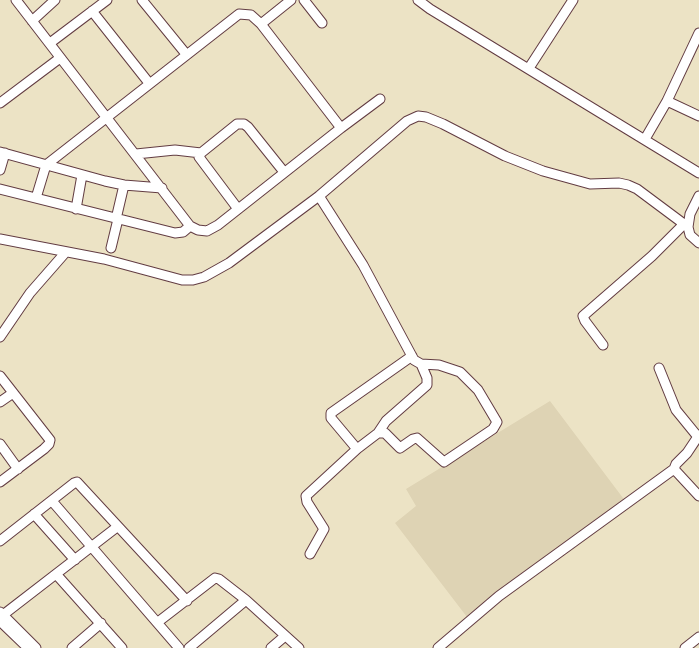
<!DOCTYPE html>
<style>
body{margin:0}
canvas{display:block;background:#ece3c5}
</style>
<canvas width="699" height="648"></canvas>
<script>
const ctx = document.querySelector('canvas').getContext('2d');
ctx.lineJoin = 'round';
function fill(path, color) {
  ctx.fillStyle = color;
  ctx.fill(path, 'evenodd');
}
function poly(rows) {
  const path = new Path2D();
  for (const r of rows) {
    path.moveTo(r[0], r[1]);
    for (let i = 2; i < r.length; i += 2) path.lineTo(r[i], r[i + 1]);
  }
  return path;
}
function trace(path, color, width, dash) {
  ctx.strokeStyle = color;
  ctx.lineWidth = width;
  ctx.lineCap = dash ? 'butt' : 'round';
  ctx.setLineDash(dash || []);
  ctx.stroke(path);
}
const built = poly([
 [550,401,626,502,467,617,395,523,416,506,406,489]
]);
const minor = poly([
 [16,0,190,226,198,230,207,231,218,225,341,128,380,99],
 [142,0,186,54],
 [304,0,322,23],
 [418,0,430,9,699,173],
 [92,11,149,83],
 [32,21,55,0],
 [261,24,291,0],
 [50,43,107,0],
 [529,68,573,0],
 [667,101,699,116],
 [0,103,60,58],
 [645,139,667,101,699,33],
 [0,152,105,181,124,185,162,188],
 [136,154,175,150,201,153],
 [0,170,5,153],
 [0,189,175,233,183,232,190,226],
 [699,196,690,214,688,227,690,235,699,243],
 [36,198,46,165,239,14,251,15,261,24,341,128],
 [76,209,82,175],
 [238,209,199,157,201,153,237,124,244,124,248,127,284,172],
 [116,219,124,185],
 [0,239,104,259,182,280,193,280,204,277,229,263,319,196,407,121,418,116,426,117,443,124,505,156,543,171,590,184,619,183,628,185,637,189,688,227],
 [111,248,118,219],
 [0,337,30,293,65,253],
 [603,345,585,321,583,316,652,256,683,225],
 [659,368,676,410,698,437],
 [0,376,50,440,49,444,44,449,0,482],
 [0,402,13,393],
 [378,433,386,421,427,385,427,378,421,364],
 [699,435,687,453,676,464,674,469,699,496],
 [0,444,18,469],
 [357,449,331,418,331,413,412,356],
 [52,501,179,648],
 [34,514,75,560],
 [117,527,56,574,122,648],
 [0,541,74,483,77,482,187,601],
 [310,554,324,529,307,502,306,496,357,449,378,433,385,433,400,448,413,439,417,438,444,462,493,429,497,422,478,390,460,372,439,365,421,364,414,360,363,265,319,196],
 [0,612,36,648],
 [3,615,56,574],
 [0,621,28,648],
 [158,622,215,578,219,579,246,600],
 [72,648,101,623],
 [189,648,246,600,299,648],
 [271,648,285,636],
 [438,648,499,596,674,469],
 [685,648,699,637]
]);
fill(built, '#ded3b4');
trace(minor, '#623c42', 11);
trace(minor, '#fff', 9);
</script>
